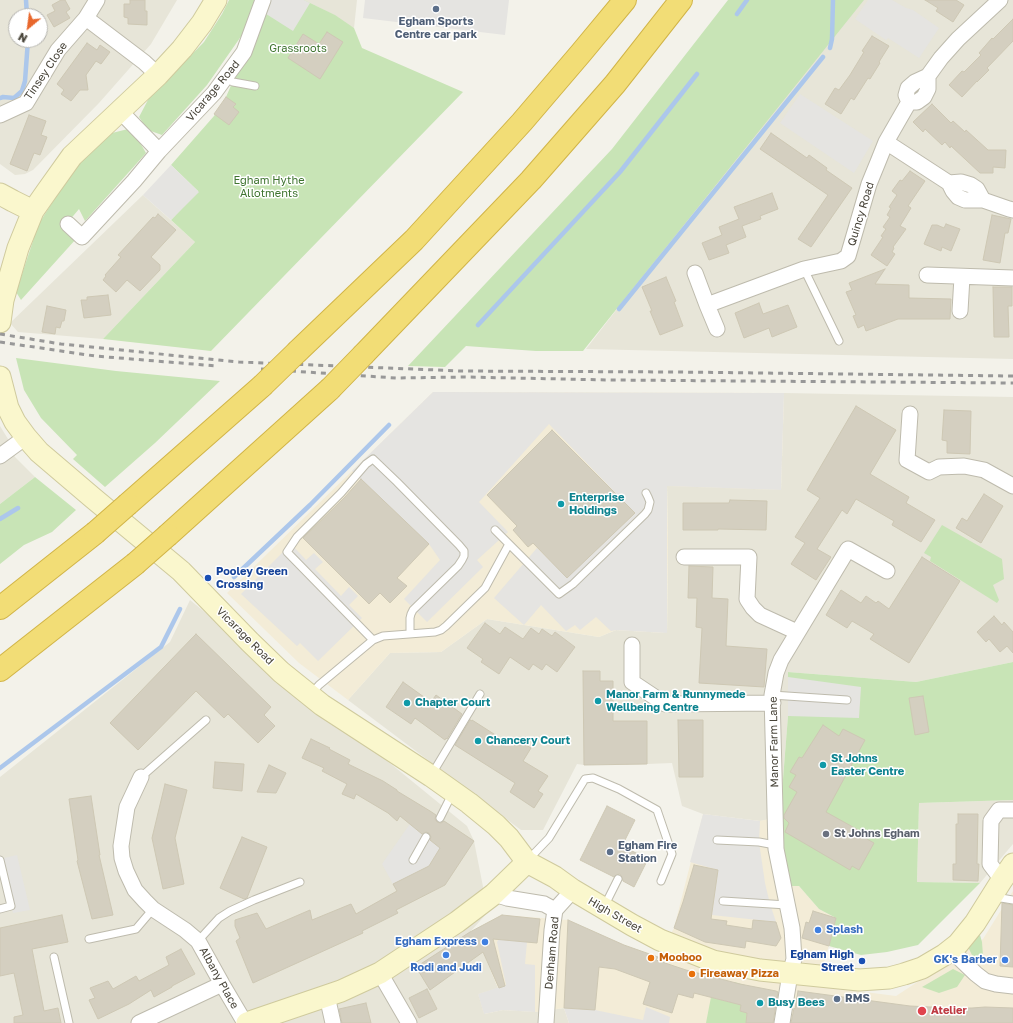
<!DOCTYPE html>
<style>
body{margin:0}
#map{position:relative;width:1013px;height:1023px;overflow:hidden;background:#f3f2ea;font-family:"Golos Text",sans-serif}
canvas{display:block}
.north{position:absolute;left:8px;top:8px;width:40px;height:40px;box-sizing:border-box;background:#fff;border:1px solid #b5b4af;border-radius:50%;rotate:209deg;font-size:11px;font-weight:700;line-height:16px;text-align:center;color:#474338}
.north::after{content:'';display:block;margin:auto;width:14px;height:18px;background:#e8672c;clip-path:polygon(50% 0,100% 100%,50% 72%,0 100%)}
</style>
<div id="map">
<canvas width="1013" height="1023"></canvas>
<div class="north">N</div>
</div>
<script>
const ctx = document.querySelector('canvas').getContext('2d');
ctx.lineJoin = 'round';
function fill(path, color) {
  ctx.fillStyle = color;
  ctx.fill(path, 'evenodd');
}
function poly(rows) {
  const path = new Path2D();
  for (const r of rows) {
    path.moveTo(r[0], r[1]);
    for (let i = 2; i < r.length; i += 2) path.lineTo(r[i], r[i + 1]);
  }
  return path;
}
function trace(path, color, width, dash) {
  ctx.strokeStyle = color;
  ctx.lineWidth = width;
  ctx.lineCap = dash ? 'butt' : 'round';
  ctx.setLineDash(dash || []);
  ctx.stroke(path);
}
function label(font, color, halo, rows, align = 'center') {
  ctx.font = font + ' "Golos Text",sans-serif';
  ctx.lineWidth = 3;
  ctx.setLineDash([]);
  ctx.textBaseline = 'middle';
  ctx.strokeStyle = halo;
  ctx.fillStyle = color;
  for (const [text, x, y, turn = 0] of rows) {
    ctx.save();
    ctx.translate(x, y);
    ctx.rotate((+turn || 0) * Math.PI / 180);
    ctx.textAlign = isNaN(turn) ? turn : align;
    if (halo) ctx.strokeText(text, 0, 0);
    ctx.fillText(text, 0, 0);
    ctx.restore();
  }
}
const residential = poly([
 [0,0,177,0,151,44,99,103,33,170,25,174,15,175,0,164],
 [16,16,40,16,40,40,16,40],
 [304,0,357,0,354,28,333,18,334,15],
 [857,0,1013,0,1013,359,586,349],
 [143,195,195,242,103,339,18,332,10,323],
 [784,393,1013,397,1013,662,916,682,788,672,788,716,780,817,760,821,703,814,682,806,672,763,647,764,584,765,577,764,543,830,521,830,348,700,390,653,441,652,487,619,599,637,616,630,667,633,668,541,667,485,781,489],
 [0,426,8,439,15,457,35,477,0,504],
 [190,600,467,826,474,841,488,912,470,932,483,952,498,988,484,1014,503,1010,538,1012,564,1008,569,1023,0,1023,0,777,170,642],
 [1013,800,1013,844,980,883,917,882,919,803]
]);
const commercial = poly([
 [433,392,784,393,781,490,667,486,668,541,667,633,616,630,599,637,487,619,441,652,390,653,348,700,299,663,227,593],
 [703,814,759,821,780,817,799,886,819,909,836,918,818,986,896,996,983,939,1013,891,1013,1023,569,1023,564,1008,538,1012,503,1010,484,1014,478,994,498,988,483,952,470,932,501,915,568,920,624,945,658,957,674,928]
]);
const green = poly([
 [229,0,255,0,242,35,207,85,162,135,148,130,139,117,149,98,204,42,222,14],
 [268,0,304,0,335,15,354,28,362,48,463,92,211,351,103,339,195,242,171,220,198,191,171,165,214,116,226,97],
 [728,0,864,0,583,351,536,351,466,346,445,367,408,366,612,149],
 [128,129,139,141,146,153,85,221,79,209,63,228,76,239,21,300,16,292,33,241,36,228,75,167,108,134],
 [16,358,116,371,220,381,155,443,105,487,73,459,77,455,41,418,24,390],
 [35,477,76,510,52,532,24,545,0,564,0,504],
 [942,525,1002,559,1004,579,993,585,999,600,997,603,930,561,931,557,924,553],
 [1013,662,1013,800,919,803,917,882,980,883,918,945,887,952,861,955,829,946,836,918,819,909,799,886,789,886,780,817,788,716,788,672,916,682],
 [980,935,982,942,983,956,980,963,972,955,968,947,973,939],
 [953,969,965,975,957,987,939,993,922,987],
 [734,982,745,985,740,1011,747,1013,746,1023,706,1023,711,997,729,1002]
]);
const parking = poly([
 [268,0,304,0,310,3,293,31,263,12],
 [365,0,509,0,505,35,363,18],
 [868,0,892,0,906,8,913,10,939,28,919,58,888,38,886,40,855,19],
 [800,94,873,141,854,173,780,123],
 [171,165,199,192,171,220,143,195],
 [433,392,784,393,781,490,667,486,667,633,616,630,611,631,596,617,580,630,575,625,566,631,541,605,524,625,494,598,537,548,567,577,635,513,549,424,479,502,508,532,477,560,483,567,427,622,404,599,440,560,429,544,352,471],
 [291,544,306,560,314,553,323,562,315,569,341,596,349,587,358,596,349,605,362,618,318,661,300,643,297,646,241,594],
 [788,677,861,687,859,718,788,716],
 [421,808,430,811,417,830,440,848,429,866,393,884,382,864],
 [703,814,760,821,759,842,765,883,770,904,776,922,712,915,718,870,690,862],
 [17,855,30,910,13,913,0,859],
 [499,939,527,942,525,964,535,965,535,1012,503,1010,484,1014,478,994,506,985,497,942],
 [646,1007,670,1017,669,1023,569,1023,564,1008,595,1010,643,1020]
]);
const stream = poly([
 [26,0,27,16],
 [737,14,747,0],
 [830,48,832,39,833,0],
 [0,98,3,97,14,98,22,91,25,81,28,40],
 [619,309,823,57],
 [478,325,620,172,697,74],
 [0,519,18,508],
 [234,577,310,505,389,425],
 [0,768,161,647,180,609]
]);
const building = poly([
 [61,0,65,0,70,9,66,12,70,18,54,27,47,15,55,11,52,5,61,0],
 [130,0,145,0,145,11,147,11,147,25,128,24,128,18,124,17,124,4,130,4,130,0],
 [925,0,956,0,964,5,953,22,936,11,938,8,925,0],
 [1013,19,1013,41,987,68,989,70,977,82,977,81,962,97,949,85,962,71,964,72,981,55,979,53,992,38,993,39,1013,19],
 [327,32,343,42,320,79,288,58,303,34,319,44,327,32],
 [872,36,889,46,879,62,880,63,870,79,868,78,854,100,851,98,841,114,825,104,835,88,839,90,850,75,864,52,862,51,872,36],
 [87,43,97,50,100,45,110,52,101,64,96,61,86,75,88,90,80,90,71,101,61,94,64,90,57,84,87,43],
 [226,97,236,104,233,107,239,112,229,125,214,114,226,97],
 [932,104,951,123,953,121,965,132,966,130,988,150,1006,150,1005,168,993,167,993,173,980,173,951,146,950,148,945,142,942,145,925,129,923,132,913,122,932,104],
 [29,115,46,121,41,135,47,137,40,155,34,153,27,171,10,164,29,115],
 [771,133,807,158,809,155,827,168,826,170,852,188,811,247,798,239,828,195,760,149,771,133],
 [910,171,925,181,908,206,911,208,900,226,906,229,893,247,894,248,892,252,895,254,887,266,871,255,883,237,881,236,886,229,883,227,890,217,887,215,891,208,889,207,897,195,892,191,900,180,902,181,910,171],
 [772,193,778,209,760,216,761,219,742,226,746,237,726,245,729,253,709,260,702,243,722,235,719,227,739,219,734,207,772,193],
 [158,214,176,230,151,257,160,265,160,270,140,291,127,280,116,292,103,280,106,276,105,275,121,257,118,255,153,217,155,218,158,214],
 [992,215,1011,219,1008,233,1005,233,1000,263,983,260,992,215],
 [946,224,960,229,951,251,942,247,941,251,924,244,932,225,937,225,944,228,946,224],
 [885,269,875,284,909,285,909,298,951,299,950,319,898,319,866,331,864,325,858,328,853,316,856,315,846,292,852,290,849,283,885,269],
 [666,277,676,301,674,302,683,326,660,335,650,311,652,311,642,287,666,277],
 [993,287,1012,287,1012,306,1008,306,1009,337,994,337,993,287],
 [108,295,111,315,84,318,81,300,87,300,87,297,108,295],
 [759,303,763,314,788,305,797,327,772,337,769,328,744,338,735,313,759,303],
 [47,306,66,310,64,321,62,321,60,328,56,327,55,334,42,332,47,306],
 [856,406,896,430,870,474,909,497,906,503,935,520,921,542,892,525,894,521,856,499,847,514,842,510,817,549,831,557,816,580,791,564,805,543,795,537,820,498,807,490,856,406],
 [944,410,971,411,970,454,947,453,947,441,942,440,944,410],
 [552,430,635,513,567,578,533,543,528,547,513,530,517,526,487,495,552,430],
 [361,479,429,544,397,578,407,586,390,603,380,593,369,604,303,538,345,497,361,479],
 [984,494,1003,506,981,543,956,528,962,518,967,521,984,494],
 [730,500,767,501,766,530,718,529,718,530,683,530,683,503,729,503,730,500],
 [922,557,960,581,909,663,870,639,874,634,852,621,847,628,826,615,841,590,861,603,866,596,876,603,878,601,889,609,922,557],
 [689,566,713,567,712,598,728,599,726,646,767,649,764,687,699,683,702,628,696,627,697,598,688,598,689,566],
 [994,616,1002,625,1004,622,1013,632,1013,653,1007,646,1000,652,989,639,986,642,977,632,994,616],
 [485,623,500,634,505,627,523,639,531,628,539,634,542,629,552,636,555,632,575,647,557,672,546,664,542,670,533,664,529,670,510,657,499,674,481,662,483,659,467,648,485,623],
 [196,634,271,707,264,715,275,726,258,743,228,714,224,718,196,691,138,750,110,723,196,634],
 [583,671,600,671,600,681,613,681,613,721,647,721,647,764,584,765,583,671],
 [403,682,431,702,436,695,462,714,447,739,446,738,445,740,415,718,411,724,386,707,403,682],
 [923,696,929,732,915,735,909,698,923,696],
 [470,720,472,721,472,720,508,743,509,741,512,743,516,739,531,748,523,761,548,776,538,791,543,794,534,808,510,792,515,783,455,745,470,720],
 [678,720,703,720,703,777,679,777,678,720],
 [823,725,839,736,843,729,865,740,826,812,869,836,867,839,874,843,859,870,852,866,850,870,785,832,789,823,784,818,784,815,797,792,789,787,796,775,790,772,799,757,802,758,823,725],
 [311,739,330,748,329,749,350,760,348,764,383,781,397,790,397,791,430,811,436,815,435,819,437,822,441,823,444,821,474,841,445,885,396,910,398,913,362,931,363,933,253,983,236,941,240,938,235,926,235,920,257,913,266,929,310,910,312,920,351,904,356,914,397,891,393,884,429,866,440,848,430,840,431,837,429,833,426,832,422,834,400,816,397,821,388,813,356,794,354,799,342,794,347,784,322,771,324,768,302,758,311,739],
 [215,762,244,764,242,791,213,788,215,762],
 [269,765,286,773,276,793,257,792,269,765],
 [165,784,187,790,175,838,184,884,163,889,152,838,165,784],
 [91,796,100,855,99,855,113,915,92,919,77,861,78,860,69,799,91,796],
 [607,806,635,820,622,846,648,859,634,887,623,881,622,877,620,874,616,875,614,877,580,860,607,806],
 [958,814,978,814,977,864,979,864,978,881,953,880,953,864,956,864,956,824,958,824,958,814],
 [242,837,267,847,247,898,244,899,220,888,242,837],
 [694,865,718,870,711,919,727,921,726,925,752,929,753,920,776,922,781,938,776,946,746,941,745,948,705,942,674,928,683,902,694,865],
 [1002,903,1013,905,1013,967,1000,966,1002,903],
 [813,911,836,918,829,946,802,938,806,922,809,923,813,911],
 [62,915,68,942,32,949,44,1011,58,1008,61,1023,14,1023,14,1017,23,1015,14,973,0,976,0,928,62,915],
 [502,915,540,919,537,943,493,939,505,986,499,988,483,952,430,990,416,967,470,932,502,915],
 [568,920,624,945,658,957,656,960,686,970,740,984,776,991,778,992,773,1023,746,1023,747,1013,740,1011,741,1005,694,993,693,998,678,994,672,1013,643,1004,650,982,615,969,599,967,595,1010,564,1008,568,920],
 [181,949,195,974,172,986,172,987,154,997,151,990,129,1004,98,1019,89,1000,95,998,90,988,108,981,113,989,136,976,139,981,169,965,166,957,181,949],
 [427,989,437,1009,419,1018,409,998,427,989],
 [798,991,910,1006,951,1008,972,1008,985,1007,1013,1008,1013,1023,791,1023,794,1008,795,1009,798,991],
 [366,1003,371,1023,342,1023,339,1009,366,1003]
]);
const lane = poly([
 [225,78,233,82,255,86],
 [804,269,839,341],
 [495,530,559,594,573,584,645,514,648,510,650,502,648,497,646,493],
 [373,640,287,552,297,537,341,493,366,464,373,459,397,482,459,545,464,551,464,556,462,560,458,566,413,610,411,614,410,618,410,634],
 [312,693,319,685,373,640,383,636,435,632,441,630,446,626,485,588,509,544],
 [772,695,847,700],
 [432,774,480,694],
 [141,777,206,720],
 [440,818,452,794],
 [717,840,759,842,775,845],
 [0,860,11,906,0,909],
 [413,860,426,837],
 [528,860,549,838,585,779,593,778,619,789,657,810,672,854,661,881],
 [994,894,1001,898,1013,900],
 [723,901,787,905],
 [604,907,618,879],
 [89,939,136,929,153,909],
 [198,941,219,918,230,911,254,900,300,882],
 [54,957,69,1023]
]);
const street = poly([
 [86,18,97,0],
 [909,102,906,95,908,88,915,82,928,76,941,58,958,39,1000,0],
 [909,102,917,102,924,97,928,89,928,76],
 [120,111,159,151],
 [0,115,26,103,58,50,86,18,144,62,158,75],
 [886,142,949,183,953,191,958,197,965,200,983,200,1009,209,1013,210],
 [949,183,961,182,971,185,977,189,983,200],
 [68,224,82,237,134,181,159,151,214,93,244,52,263,0],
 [695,273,707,305,804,269,841,261,848,256,869,184,878,162,886,142,909,102],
 [927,275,1013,278],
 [707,305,717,329],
 [960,311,962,277],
 [910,414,907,460,929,472,939,467,964,466,984,470,1013,486],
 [0,456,26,437],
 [684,557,749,557,747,599,753,608,760,615,797,632],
 [632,645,632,682,665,704,773,703],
 [141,777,127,807,121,846,122,858,126,871,135,890,145,901,153,909,185,930,198,941,222,984,245,1023],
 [1002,880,990,864,991,821,999,810,1013,810],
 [494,894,507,898,544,904,555,910],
 [951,950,976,974,985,981,996,984,1013,986],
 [380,973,409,1023],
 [327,996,333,1023],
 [139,1023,222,984],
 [546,1023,552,930,555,910,573,890],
 [782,1023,790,974,794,959,792,928,776,849,772,695,776,673,781,660,848,549,887,571]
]);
const secondary = poly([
 [0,194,13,201,33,211],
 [0,322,3,300,18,248,33,211,47,191,72,156,158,75,182,49,202,23,216,0],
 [0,377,8,408,15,422,26,437,39,452,93,498,181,571,250,642,281,672,322,705,431,776,469,803,496,825,509,838,527,862,555,877,573,890,632,925,660,940,713,961,760,970,859,980,889,978,904,974,922,968,944,955,958,944,975,923,1002,880,1013,864],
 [247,1023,341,991,380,973,457,922,494,894,527,862]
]);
const highway = poly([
 [298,351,414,240,522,122,581,53,625,0],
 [364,354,531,180,615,84,681,0],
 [128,504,262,386],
 [168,535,330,389],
 [0,608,95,533],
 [0,670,135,564]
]);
const rail = poly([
 [0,334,61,344,239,362,461,371,677,372,1013,376],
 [0,342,95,356,217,366],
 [261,369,396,378,465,377,611,380,1013,383]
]);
const highwayBridge = poly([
 [262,386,298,351],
 [330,389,364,354],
 [95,533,128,504],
 [135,564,168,535]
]);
const markers = [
 [436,9,4,"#5c6f8a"],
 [561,504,4,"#0f9aa8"],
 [208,578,4,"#1a4fb4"],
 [598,701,4,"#0f9aa8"],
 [407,703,4,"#0f9aa8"],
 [478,741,4,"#0f9aa8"],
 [823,765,4,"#0f9aa8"],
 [826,834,4,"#6b7280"],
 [610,852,4,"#5c6f8a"],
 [818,930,4,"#3f7fe0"],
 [485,942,4,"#3f7fe0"],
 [446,955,4,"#3f7fe0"],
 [651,958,4,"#e8710a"],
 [1005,960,4,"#3f7fe0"],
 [862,961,4,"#1a4fb4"],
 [692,974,4,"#e8710a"],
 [837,999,4,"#5c6f8a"],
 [760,1003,4,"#0f9aa8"],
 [922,1011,5,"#e0444e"]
];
const serviceNames = [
 ["Egham Sports",436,22,"center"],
 ["Centre car park",436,35,"center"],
 ["Egham Fire",618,846],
 ["Station",618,859],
 ["RMS",845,999]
];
const parkNames = [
 ["Grassroots",298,49],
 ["Egham Hythe",269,181],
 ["Allotments",269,194]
];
const streetNames = [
 ["Tinsey Close",46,71,-56],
 ["Vicarage Road",213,91,-50],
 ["Quincy Road",861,214,-73],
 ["Vicarage Road",245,636,45],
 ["Manor Farm Lane",774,742,-91],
 ["High Street",615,915,30],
 ["Denham Road",552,953,-85],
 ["Albany Place",219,978,61]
];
const cultureNames = [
 ["Enterprise",569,498],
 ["Holdings",569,511],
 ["Manor Farm & Runnymede",606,695],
 ["Wellbeing Centre",606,708],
 ["Chapter Court",415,703],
 ["Chancery Court",486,741],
 ["St Johns",831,759],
 ["Easter Centre",831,772],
 ["Busy Bees",768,1003]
];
const transitNames = [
 ["Pooley Green",216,572],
 ["Crossing",216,585],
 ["Egham High",854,955,"right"],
 ["Street",854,968,"right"]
];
const worshipNames = [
 ["St Johns Egham",834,834]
];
const shopNames = [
 ["Splash",826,930,"left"],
 ["Egham Express",477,942],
 ["GK's Barber",997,960],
 ["Rodi and Judi",446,968,"center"]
];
const foodNames = [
 ["Mooboo",659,958],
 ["Fireaway Pizza",700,974]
];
const healthNames = [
 ["Atelier",931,1011]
];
fill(residential, '#e7e5d8');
fill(commercial, '#f3ecd7');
fill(green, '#c8e4b6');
fill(parking, '#e5e4e1');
trace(stream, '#acc7eb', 4.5);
fill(building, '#d4cfc0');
trace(building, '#cec8b4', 1);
trace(lane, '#bebbad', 9);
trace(street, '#bebbad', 17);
trace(secondary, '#cfca9d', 23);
trace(highway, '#d1b447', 24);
trace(lane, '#fff', 7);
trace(street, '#fff', 15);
trace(secondary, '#faf7cd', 21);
trace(highway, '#f2dd76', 22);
trace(rail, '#989898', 3, [5, 5]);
trace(highwayBridge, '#d1b447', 24, []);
trace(highwayBridge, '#f2dd76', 22);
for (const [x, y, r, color] of markers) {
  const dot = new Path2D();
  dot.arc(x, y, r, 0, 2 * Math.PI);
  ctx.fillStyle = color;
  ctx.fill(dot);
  trace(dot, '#fff', 1.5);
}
label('bold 11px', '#4e5e75', '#fff', serviceNames, 'left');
label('11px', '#3f7430', '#fff', parkNames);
label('11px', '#474338', '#fff', streetNames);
label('bold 11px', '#0d838f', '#fff', cultureNames, 'left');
label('bold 11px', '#164399', '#fff', transitNames, 'left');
label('bold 11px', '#5b616d', '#fff', worshipNames, 'left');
label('bold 11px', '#366cbe', '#fff', shopNames, 'right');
label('bold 11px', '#c56008', '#fff', foodNames, 'left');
label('bold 11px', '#be3a42', '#fff', healthNames, 'left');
</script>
